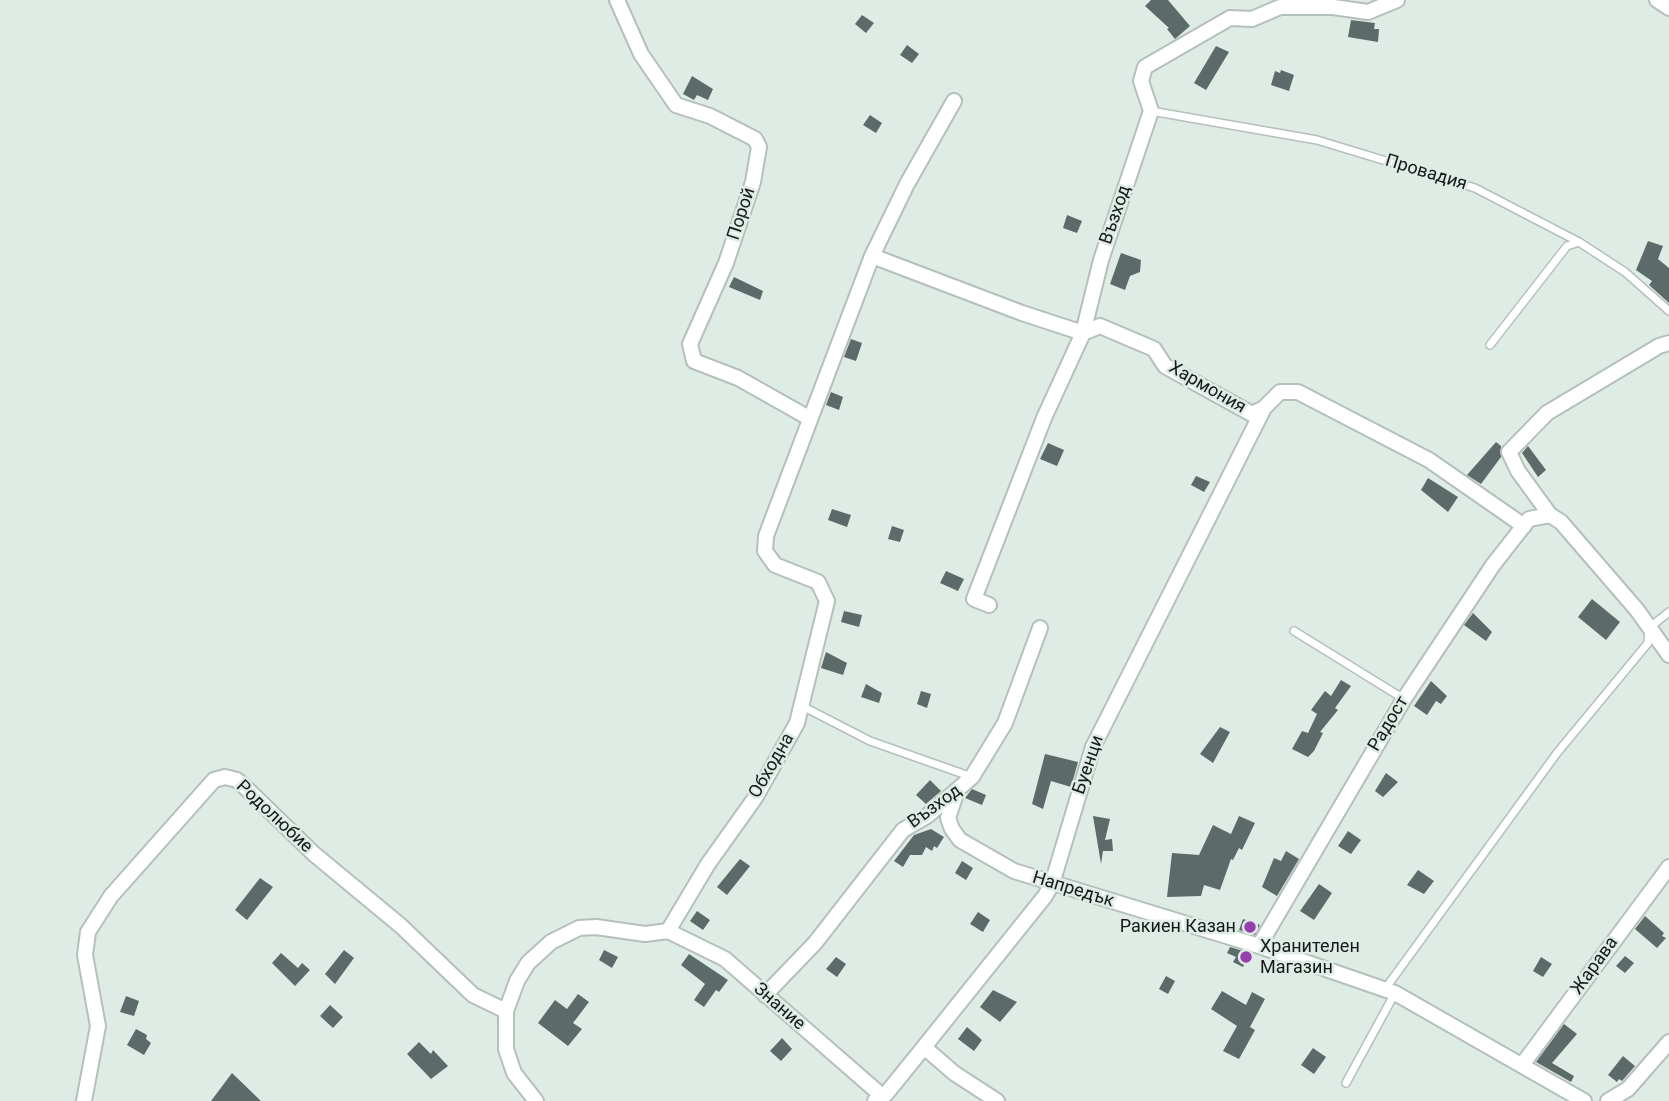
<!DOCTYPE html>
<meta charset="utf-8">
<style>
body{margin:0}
canvas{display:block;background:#dfece5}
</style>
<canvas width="1669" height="1101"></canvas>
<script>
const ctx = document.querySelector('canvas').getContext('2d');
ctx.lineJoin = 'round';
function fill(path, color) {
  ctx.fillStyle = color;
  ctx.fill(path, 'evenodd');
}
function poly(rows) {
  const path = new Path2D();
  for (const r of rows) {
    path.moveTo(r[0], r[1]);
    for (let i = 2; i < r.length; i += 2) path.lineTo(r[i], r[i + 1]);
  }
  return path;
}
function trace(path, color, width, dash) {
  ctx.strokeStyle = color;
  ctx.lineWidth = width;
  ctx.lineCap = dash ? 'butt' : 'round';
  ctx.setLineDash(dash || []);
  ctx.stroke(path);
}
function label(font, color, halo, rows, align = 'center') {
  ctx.font = font + ' Roboto,sans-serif';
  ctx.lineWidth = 5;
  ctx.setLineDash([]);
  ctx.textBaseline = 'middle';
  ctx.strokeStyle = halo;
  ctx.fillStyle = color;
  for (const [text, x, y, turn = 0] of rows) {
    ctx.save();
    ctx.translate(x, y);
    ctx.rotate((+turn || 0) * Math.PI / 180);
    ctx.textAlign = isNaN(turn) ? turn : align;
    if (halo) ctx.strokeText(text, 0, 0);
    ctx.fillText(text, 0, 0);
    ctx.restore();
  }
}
const building = poly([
 [1151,0,1168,0,1190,26,1175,39,1167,29,1169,28,1145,6],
 [862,15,874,23,866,33,855,24],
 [1351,20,1375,23,1374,29,1379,29,1378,42,1348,37],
 [907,45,919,54,912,63,900,55],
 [1216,46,1229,52,1206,90,1194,83],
 [1281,70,1294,75,1289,91,1271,85,1275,71,1280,73],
 [692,76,713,89,708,100,697,95,694,100,683,94],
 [870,115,882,123,876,133,863,125],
 [1067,215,1082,221,1077,233,1063,228],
 [1648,241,1663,246,1658,259,1669,268,1669,303,1649,285,1652,281,1636,270],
 [1121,253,1141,260,1140,272,1130,276,1125,290,1110,284],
 [734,277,763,291,760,300,729,287],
 [851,339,862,343,856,361,844,357],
 [831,392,843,397,839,410,826,405],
 [1496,442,1501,446,1501,457,1481,484,1467,475],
 [1048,443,1064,450,1057,466,1040,459],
 [1528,446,1546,470,1538,477,1522,453],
 [1196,476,1210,482,1204,492,1191,485],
 [1428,478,1458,497,1448,512,1421,490],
 [832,509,851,515,847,527,828,520],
 [892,526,904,530,900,542,888,539],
 [946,571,964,579,958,591,940,583],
 [1592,599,1620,622,1606,640,1578,617],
 [844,611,862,615,859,627,841,622],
 [1473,613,1492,632,1486,641,1464,625],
 [826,652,847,663,843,675,821,668],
 [1341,680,1351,686,1335,708,1338,710,1320,732,1323,733,1314,751,1308,757,1292,749,1302,731,1308,733,1317,714,1311,710,1325,691,1331,696],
 [1431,681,1447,696,1441,704,1436,701,1427,715,1414,706],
 [866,684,882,693,879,703,861,697],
 [921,691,931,694,927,708,917,704],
 [1220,727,1230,732,1213,763,1200,754],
 [1045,754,1078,762,1071,787,1051,781,1043,809,1032,804],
 [1386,773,1398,782,1383,797,1375,791],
 [930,780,941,791,926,804,916,795],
 [972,789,986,795,982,805,965,798],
 [1093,816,1110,819,1105,840,1112,839,1113,851,1103,851,1101,864],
 [1239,816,1255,823,1242,850,1239,848,1233,860,1231,859,1220,890,1204,885,1201,896,1167,897,1172,853,1199,855,1213,825,1231,834],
 [931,829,944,837,937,848,934,846,932,851,926,847,922,855,910,855,903,867,894,861,914,835],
 [1348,831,1361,840,1351,854,1338,846],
 [1286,851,1299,859,1277,896,1262,887,1274,858,1281,861],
 [740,859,750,866,727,895,717,887],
 [962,861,973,868,966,880,955,873],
 [1418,870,1434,881,1424,894,1407,885],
 [260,878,273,887,247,920,235,910],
 [1319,884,1332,893,1314,920,1300,911],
 [697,911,710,920,703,930,690,921],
 [978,912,990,920,983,932,970,924],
 [1645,916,1664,933,1662,936,1666,938,1657,948,1635,929],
 [1243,919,1260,925,1255,935,1239,930],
 [1230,947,1250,953,1243,967,1233,962,1236,957,1227,953],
 [344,950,354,958,335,984,325,974],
 [604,950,618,957,612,968,599,960],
 [281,953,298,968,302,963,310,970,295,986,272,963],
 [689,954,728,980,719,992,716,990,704,1007,694,1000,705,984,681,965],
 [1625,956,1634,963,1625,973,1616,966],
 [836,957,846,964,837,977,826,969],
 [1541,957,1552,964,1543,977,1533,971],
 [1166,976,1175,981,1168,994,1159,989],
 [993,990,1017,1002,1000,1022,980,1007],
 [1222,991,1246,1005,1252,992,1265,999,1250,1027,1255,1030,1239,1059,1223,1051,1237,1026,1211,1009],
 [578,994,589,1002,573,1023,582,1029,568,1046,538,1023,555,1000,567,1009],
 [126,996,139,1001,134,1016,120,1012],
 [330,1005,343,1017,333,1028,320,1016],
 [1564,1024,1577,1034,1552,1063,1574,1076,1571,1082,1536,1062],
 [967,1027,982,1040,974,1051,958,1039],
 [136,1029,147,1035,146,1039,151,1043,144,1055,127,1045],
 [782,1038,792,1049,781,1061,770,1051],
 [419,1042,431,1054,433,1050,448,1066,431,1079,407,1054],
 [1313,1048,1326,1057,1314,1074,1301,1065],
 [1623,1056,1635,1066,1622,1081,1619,1079,1617,1082,1608,1075],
 [232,1073,261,1101,211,1101]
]);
const lane = poly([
 [1151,111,1317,140,1475,188,1579,242,1625,272,1669,311],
 [1490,345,1567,246,1579,242],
 [1294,631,1404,699],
 [802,706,870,741,972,777],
 [1385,989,1557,753,1648,643,1649,628,1669,612],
 [1346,1083,1395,993]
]);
const street = poly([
 [617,0,641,54,676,105,710,116,755,139,759,147,753,182,726,263,690,344,694,361,738,378,809,418],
 [1657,0,1669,8],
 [872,256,1022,313,1083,333,1100,326,1154,349,1165,366,1252,414,1264,408,1280,392,1298,392,1429,460,1524,526],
 [1550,515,1518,471,1509,452,1547,413,1659,346,1669,343],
 [989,605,974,599,1044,418,1083,333,1101,260,1151,111,1141,81,1145,67,1230,18,1252,19,1280,7,1333,7,1368,12,1397,0],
 [957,791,948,818,952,829,960,840,1014,871,1259,946,1395,993,1584,1101],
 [668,931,725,959,881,1095],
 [1259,946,1404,699,1493,565,1529,519,1550,515,1561,522,1637,610,1669,655],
 [765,995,815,943,903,830,927,816,972,777,1005,723,1040,628],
 [924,1047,954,1073,997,1101],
 [1522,1065,1669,867],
 [84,1101,98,1026,85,955,88,932,111,896,214,780,225,777,237,780,246,788,314,854,401,926,473,995,506,1011],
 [536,1101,514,1073,506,1049,506,1011,517,981,528,963,551,942,579,928,596,927,645,934,668,931,708,864,755,798,797,723,827,601,818,582,775,565,765,551,766,536,872,256,907,184,954,101],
 [875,1101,886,1094,924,1047,1045,896,1052,884,1093,747,1264,408],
 [1608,1101,1628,1089,1669,1042]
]);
const markers = [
 [1250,927,7,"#9540ad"],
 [1246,957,7,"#9540ad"]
];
const streetNames = [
 ["Провадия",1426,173,17],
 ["Порой",742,214,-72],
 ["Възход",1116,215,-71],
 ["Хармония",1207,388,30],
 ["Радост",1389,724,-59],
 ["Буенци",1089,765,-71],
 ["Обходна",772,766,-60],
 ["Възход",935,807,-36],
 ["Родолюбие",274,817,43],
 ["Напредък",1073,890,17],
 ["Жарава",1595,966,-54],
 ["Знание",779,1007,41]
];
const poiNames = [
 ["Ракиен Казан",1236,927],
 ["Хранителен",1260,947,"left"],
 ["Магазин",1260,968,"left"]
];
fill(building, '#5c6a6a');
trace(lane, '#b4c0ba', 10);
trace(street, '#b4c0ba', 18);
trace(lane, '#fff', 7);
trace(street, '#fff', 14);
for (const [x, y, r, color] of markers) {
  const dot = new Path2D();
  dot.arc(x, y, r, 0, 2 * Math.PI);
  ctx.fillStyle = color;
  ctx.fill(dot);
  trace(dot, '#dfece5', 2.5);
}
label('18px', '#151917', '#dfece5', streetNames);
label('18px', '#151917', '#dfece5', poiNames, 'right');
</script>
